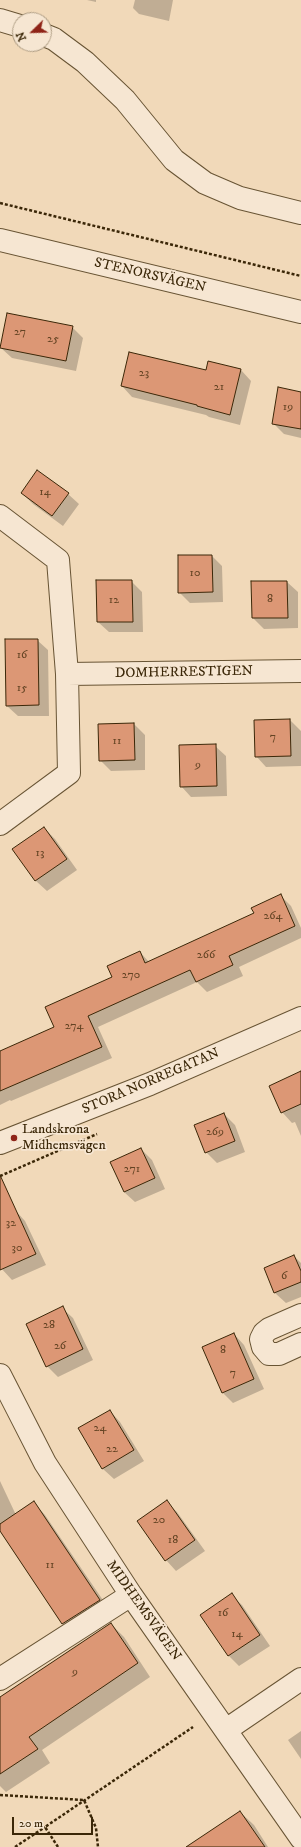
<!DOCTYPE html>
<meta charset="utf-8">
<style>
body{margin:0}
#map{position:relative;width:301px;height:1847px;overflow:hidden;background:#f1d9b9;font-family:"IM FELL DW Pica",serif}
canvas{display:block}
.north{position:absolute;left:12px;top:12px;width:40px;height:40px;box-sizing:border-box;background:#f6e6d2;border:1px solid #ab9a81;border-radius:50%;rotate:247deg;font-size:11px;font-weight:700;line-height:16px;text-align:center;color:#3b2708}
.north::after{content:'';display:block;margin:auto;width:14px;height:18px;background:#8f2418;clip-path:polygon(50% 0,100% 100%,50% 72%,0 100%)}
.scale{position:absolute;left:12px;top:1817px;width:81px;height:18px;box-sizing:border-box;border:2px solid #3b2708;border-top:0;padding-left:5px;font-size:12px;line-height:14px;white-space:nowrap;color:#3b2708;-webkit-text-stroke:3px #f6e6d2;paint-order:stroke}
</style>
<div id="map">
<canvas width="301" height="1847"></canvas>
<div class="north">N</div>
<div class="scale">20 m</div>
</div>
<script>
const ctx = document.querySelector('canvas').getContext('2d');
ctx.lineJoin = 'round';
function fill(path, color) {
  ctx.fillStyle = color;
  ctx.fill(path, 'evenodd');
}
function poly(rows) {
  const path = new Path2D();
  for (const r of rows) {
    path.moveTo(r[0], r[1]);
    for (let i = 2; i < r.length; i += 2) path.lineTo(r[i], r[i + 1]);
  }
  return path;
}
function trace(path, color, width, dash) {
  ctx.strokeStyle = color;
  ctx.lineWidth = width;
  ctx.lineCap = dash ? 'butt' : 'round';
  ctx.setLineDash(dash || []);
  ctx.stroke(path);
}
function label(font, color, halo, rows, align = 'center') {
  ctx.font = font + ' "IM FELL DW Pica",serif';
  ctx.lineWidth = 3.5;
  ctx.setLineDash([]);
  ctx.textBaseline = 'middle';
  ctx.strokeStyle = halo;
  ctx.fillStyle = color;
  for (const [text, x, y, turn = 0] of rows) {
    ctx.save();
    ctx.translate(x, y);
    ctx.rotate((+turn || 0) * Math.PI / 180);
    ctx.textAlign = isNaN(turn) ? turn : align;
    if (halo) ctx.strokeText(text, 0, 0);
    ctx.fillText(text, 0, 0);
    ctx.restore();
  }
}
const shadow = poly([
 [87,0,96,0,96,2],
 [135,0,173,0,169,21,139,14,133,8],
 [72,327,83,338,76,371,12,358,1,348],
 [241,370,251,381,240,425,209,417,206,415,132,397,122,386,206,371],
 [301,393,301,438,284,434,273,423],
 [22,493,68,494,79,504,63,526,33,504],
 [212,556,222,566,223,602,190,603,179,592],
 [131,581,142,592,143,632,109,632,98,622],
 [287,582,298,592,298,628,264,629,253,618],
 [37,640,48,650,49,716,18,716,7,706],
 [290,720,301,731,301,766,266,767,256,756],
 [134,724,145,735,145,770,111,771,100,760],
 [215,746,226,756,227,796,191,797,181,786],
 [44,828,55,839,77,870,47,891,36,881,14,850],
 [281,896,291,906,301,928,301,938,239,967,243,976,207,992,197,982,98,1027,112,1058,11,1101,10,1100,0,1105,0,1052,56,1027,140,952,149,962,255,914],
 [301,1075,301,1136,295,1122,292,1123,282,1112],
 [224,1114,235,1125,245,1152,217,1163,206,1152],
 [141,1149,152,1160,165,1189,135,1202,124,1192],
 [15,1210,25,1221,46,1265,12,1280,0,1267,0,1217],
 [294,1256,301,1263,301,1297,286,1303,275,1293,265,1268],
 [62,1308,73,1318,93,1360,58,1377,47,1366,27,1324],
 [234,1334,244,1345,264,1389,233,1403,222,1392],
 [110,1411,120,1422,144,1461,114,1479,103,1469,80,1429],
 [0,1481,16,1515,34,1503,45,1515,111,1612,75,1635,63,1623,0,1530],
 [166,1502,177,1512,205,1551,176,1571,166,1560],
 [231,1595,242,1605,270,1646,239,1666,229,1656],
 [111,1624,124,1637,150,1677,42,1750,50,1763,6,1792,0,1786,0,1699],
 [301,1731,301,1759,288,1740],
 [240,1812,254,1825,268,1847,188,1847]
]);
const building = poly([
 [7,313,73,326,66,361,0,348,7,313],
 [129,352,206,370,208,361,241,369,230,415,197,406,197,405,121,386,129,352],
 [278,387,301,392,301,429,272,424,278,387],
 [37,470,69,493,52,516,21,493,37,470],
 [178,555,212,555,213,592,178,593,178,555],
 [96,580,132,580,133,622,97,622,96,580],
 [251,581,287,581,288,618,252,618,251,581],
 [5,639,38,639,39,705,6,706,5,639],
 [290,719,291,756,255,757,254,720,290,719],
 [134,723,135,760,99,761,98,724,134,723],
 [216,744,217,786,180,787,179,745,216,744],
 [44,827,67,859,35,881,12,849,44,827],
 [281,894,295,926,229,956,233,965,196,982,190,970,88,1016,102,1047,0,1091,0,1051,54,1027,45,1007,112,977,107,966,140,951,145,963,254,913,251,908,281,894],
 [301,1071,301,1104,281,1113,269,1086,301,1071],
 [224,1113,235,1141,205,1153,194,1125,224,1113],
 [141,1148,155,1178,124,1192,110,1162,141,1148],
 [0,1175,36,1254,0,1270,0,1175],
 [294,1255,301,1271,301,1282,274,1293,264,1268,294,1255],
 [63,1306,83,1349,46,1367,26,1324,63,1306],
 [234,1333,254,1379,222,1393,202,1347,234,1333],
 [110,1410,134,1450,102,1469,78,1428,110,1410],
 [167,1500,195,1540,165,1561,137,1521,167,1500],
 [34,1501,100,1600,62,1624,0,1531,0,1524,34,1501],
 [232,1593,260,1635,228,1656,200,1615,232,1593],
 [111,1623,138,1663,29,1737,38,1749,0,1774,0,1697,111,1623],
 [240,1811,265,1847,186,1847,240,1811]
]);
const path = poly([
 [0,203,301,276],
 [0,1176,97,1134],
 [0,1795,84,1800,96,1828,98,1847],
 [15,1847,45,1827],
 [58,1847,45,1827,193,1727]
]);
const minor = poly([
 [0,20,20,26],
 [44,35,54,39,85,62,125,100,174,160,205,183,240,198,301,213],
 [0,240,301,312],
 [0,516,58,560,67,674,69,773,0,824],
 [67,674,301,671],
 [0,1143,150,1084,301,1018],
 [301,1315,269,1329,264,1333,261,1339,263,1347,269,1354,279,1354,301,1344],
 [0,1375,45,1463,131,1595,301,1838],
 [0,1679,131,1595],
 [226,1730,301,1679]
]);
const markers = [
 [14,1138,4,"#8f2418"]
];
const numberNames = [
 ["27",20,333],
 ["25",53,340],
 ["23",144,374],
 ["21",219,388],
 ["19",288,408],
 ["14",45,493],
 ["10",195,574],
 ["8",270,600],
 ["12",114,601],
 ["16",22,656],
 ["15",22,689],
 ["7",273,738],
 ["11",117,742],
 ["9",198,766],
 ["13",40,854],
 ["264",273,917],
 ["266",206,956],
 ["270",131,976],
 ["274",74,1027],
 ["269",215,1133],
 ["271",132,1170],
 ["32",11,1224],
 ["30",17,1249],
 ["6",284,1277],
 ["28",49,1326],
 ["26",60,1347],
 ["8",223,1351],
 ["7",233,1374],
 ["24",100,1429],
 ["22",112,1450],
 ["20",159,1521],
 ["18",173,1541],
 ["11",50,1566],
 ["16",223,1614],
 ["14",237,1635],
 ["9",75,1673]
];
const streetNames = [
 ["STENORSVÄGEN",150,276,13],
 ["DOMHERRESTIGEN",184,673,-1],
 ["STORA NORREGATAN",151,1082,-23],
 ["MIDHEMSVÄGEN",143,1611,55]
];
const poiNames = [
 ["Landskrona",22,1130],
 ["Midhemsvägen",22,1146]
];
fill(shadow, '#0003');
fill(building, '#dc9775');
trace(building, '#3b2708', 1);
trace(minor, '#685434', 24);
trace(path, '#3b2708', 2.5, [3, 2]);
trace(minor, '#f6e6d2', 22);
for (const [x, y, r, color] of markers) {
  const dot = new Path2D();
  dot.arc(x, y, r, 0, 2 * Math.PI);
  ctx.fillStyle = color;
  ctx.fill(dot);
  trace(dot, '#f6e6d2', 1.5);
}
label('12px', '#634323', null, numberNames);
label('14px', '#3b2708', '#f6e6d2', streetNames);
label('14px', '#3b2708', '#f6e6d2', poiNames, 'left');
</script>
